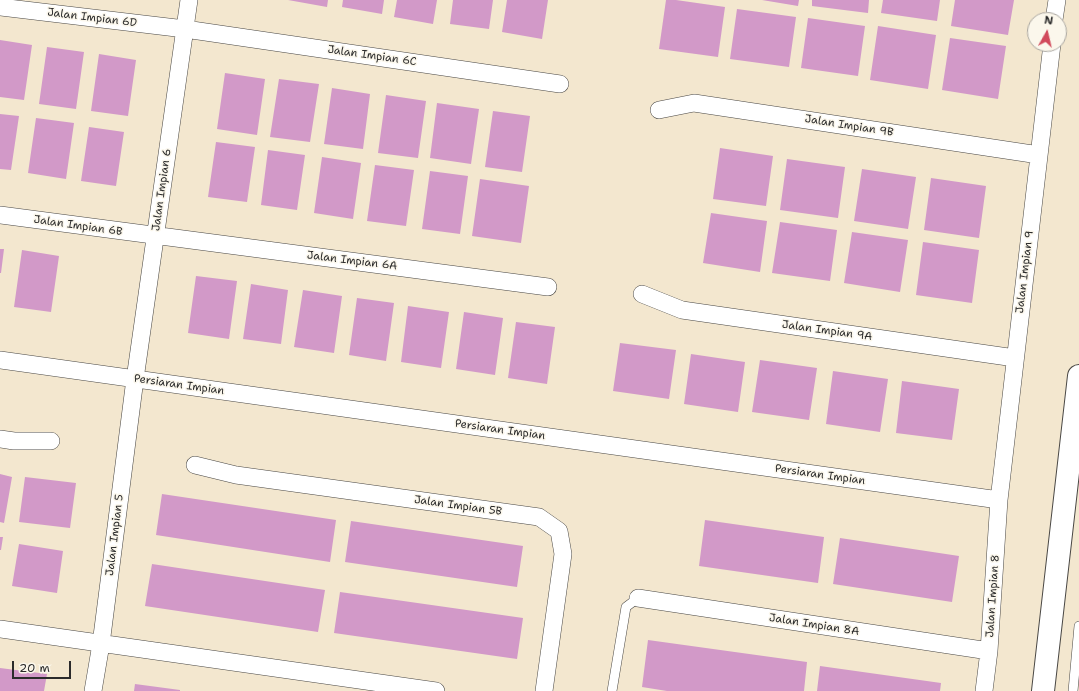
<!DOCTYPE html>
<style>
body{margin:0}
#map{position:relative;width:1079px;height:691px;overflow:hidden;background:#f3e7cf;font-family:"Shantell Sans",sans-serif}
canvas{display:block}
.north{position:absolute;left:1027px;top:12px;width:40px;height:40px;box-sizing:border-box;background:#fbf7ec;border:1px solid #a8a59f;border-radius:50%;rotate:8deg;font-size:11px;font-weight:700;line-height:16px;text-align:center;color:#2b2b2b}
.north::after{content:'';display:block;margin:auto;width:14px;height:18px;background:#d1495b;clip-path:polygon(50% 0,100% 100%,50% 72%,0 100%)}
.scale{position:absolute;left:12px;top:661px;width:59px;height:18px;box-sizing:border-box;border:2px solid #2b2b2b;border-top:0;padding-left:5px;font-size:12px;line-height:14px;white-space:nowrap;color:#2b2b2b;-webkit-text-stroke:3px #fbf7ec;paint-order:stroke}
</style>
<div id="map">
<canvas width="1079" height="691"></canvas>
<div class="north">N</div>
<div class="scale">20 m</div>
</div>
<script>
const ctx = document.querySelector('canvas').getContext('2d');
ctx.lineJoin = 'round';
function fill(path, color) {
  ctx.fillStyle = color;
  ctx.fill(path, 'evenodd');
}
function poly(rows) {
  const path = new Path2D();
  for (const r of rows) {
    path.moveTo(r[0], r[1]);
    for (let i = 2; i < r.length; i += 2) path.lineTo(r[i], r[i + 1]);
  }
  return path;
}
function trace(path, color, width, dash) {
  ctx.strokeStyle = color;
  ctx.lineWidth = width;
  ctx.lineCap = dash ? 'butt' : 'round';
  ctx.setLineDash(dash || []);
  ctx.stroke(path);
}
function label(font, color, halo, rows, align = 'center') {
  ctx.font = font + ' "Shantell Sans",sans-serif';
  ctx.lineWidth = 3;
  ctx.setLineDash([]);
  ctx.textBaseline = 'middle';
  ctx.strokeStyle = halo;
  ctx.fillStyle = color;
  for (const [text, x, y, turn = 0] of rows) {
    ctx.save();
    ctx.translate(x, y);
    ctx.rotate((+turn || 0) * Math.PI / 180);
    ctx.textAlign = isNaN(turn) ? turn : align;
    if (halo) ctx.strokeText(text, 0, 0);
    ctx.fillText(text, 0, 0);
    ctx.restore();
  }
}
const building = poly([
 [288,0,328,0,327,7],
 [343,0,384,0,382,14,342,7],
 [397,0,437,0,433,24,394,17],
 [453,0,493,0,489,29,450,24],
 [507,0,548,0,542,39,502,32],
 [666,0,676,0,725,7,718,57,659,49],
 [762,0,799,0,798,6],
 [812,0,869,0,868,13,812,6],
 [883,0,940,0,937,21,881,13],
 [955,0,1014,0,1008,35,951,26],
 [737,9,796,17,789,67,730,59],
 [808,18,865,26,858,76,801,68],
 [878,26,936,35,928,89,870,80],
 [950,38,1006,46,998,99,942,90],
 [0,40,32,45,24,100,0,97],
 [47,47,84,52,76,109,39,104],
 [99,54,136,60,128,116,91,111],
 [225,73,265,79,257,135,217,129],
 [279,79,319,84,310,142,270,137],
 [332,88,370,94,363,149,324,144],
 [386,95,426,101,418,158,378,153],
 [437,103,479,109,471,164,430,158],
 [493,111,530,116,522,172,485,167],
 [0,114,19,116,11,170,0,169],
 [36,118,74,123,66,179,28,173],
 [89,127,124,132,116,186,81,181],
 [216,142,255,147,247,202,208,197],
 [720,148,773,156,766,206,713,199],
 [268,150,305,155,297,210,261,205],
 [322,157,361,163,353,219,314,213],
 [787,159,845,167,838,218,780,210],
 [375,165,414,170,406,226,367,221],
 [862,169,916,177,908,229,854,221],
 [430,171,468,176,460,234,422,229],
 [931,178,986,186,979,238,924,230],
 [480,179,529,186,521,243,472,236],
 [711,213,767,221,760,272,703,263],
 [780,222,837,230,830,281,772,273],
 [852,232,908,240,900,292,844,283],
 [923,242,979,250,972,303,916,295],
 [0,249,4,249,1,273,0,273],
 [22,250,59,256,51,312,14,307],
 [196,276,237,281,229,339,188,333],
 [251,284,288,290,281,344,243,339],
 [303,290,342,296,334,353,294,347],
 [357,298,394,303,386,361,349,355],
 [408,306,449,312,441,368,401,362],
 [464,312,503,318,495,375,456,369],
 [516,322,555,327,547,384,508,378],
 [620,343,676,350,669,399,613,391],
 [691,354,745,362,738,412,684,404],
 [760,360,817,368,809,420,752,412],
 [833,371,888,379,880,432,826,424],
 [902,381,959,389,952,440,896,433],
 [0,474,12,477,4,523,0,522],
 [25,477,76,483,70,528,19,522],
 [162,494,336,520,330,562,156,535],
 [705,520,824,537,818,583,699,566],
 [351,521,523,546,517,587,345,562],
 [0,537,3,537,1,550,0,550],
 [840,538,959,556,952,602,833,584],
 [19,544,63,551,57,593,12,586],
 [152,564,325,590,318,632,145,606],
 [340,592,523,618,517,659,334,633],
 [648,640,807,662,804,691,667,691,642,687],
 [820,666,941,683,940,691,817,691],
 [0,668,47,674,44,691,0,691],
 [135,684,180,690,180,691,134,691]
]);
const lane = poly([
 [612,691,626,607,638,598],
 [1073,691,1079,626]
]);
const street = poly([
 [0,7,185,29,560,84],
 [1054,20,1057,0],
 [659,110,694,103,1039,155],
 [0,215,548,287],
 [642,294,682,310,1015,358],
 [0,360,999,500],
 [0,439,14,441,51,441],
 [195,465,236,475,539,517,559,531,563,554,544,691],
 [638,598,989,651],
 [0,629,436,691],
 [93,691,101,644,135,379,189,0],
 [984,691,989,651,999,500,1052,44]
]);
const secondary = poly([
 [1043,691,1079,376]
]);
const streetNames = [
 ["Jalan Impian 6D",92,18,7],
 ["Jalan Impian 6C",372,56,8],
 ["Jalan Impian 9B",849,126,9],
 ["Jalan Impian 6",162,190,-82],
 ["Jalan Impian 6B",78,226,8],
 ["Jalan Impian 6A",352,261,7],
 ["Jalan Impian 9",1025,272,-83],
 ["Jalan Impian 9A",827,331,8],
 ["Persiaran Impian",179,385,8],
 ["Persiaran Impian",500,430,8],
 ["Persiaran Impian",820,475,8],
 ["Jalan Impian 5B",458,506,8],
 ["Jalan Impian 5",115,535,-83],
 ["Jalan Impian 8",993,596,-86],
 ["Jalan Impian 8A",814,625,9]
];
fill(building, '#d299c8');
trace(lane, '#494744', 10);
trace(street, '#494744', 18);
trace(secondary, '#494744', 24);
trace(lane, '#fff', 9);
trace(street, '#fff', 17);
trace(secondary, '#fff', 22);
label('11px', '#2b2b2b', '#fbf7ec', streetNames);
</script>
